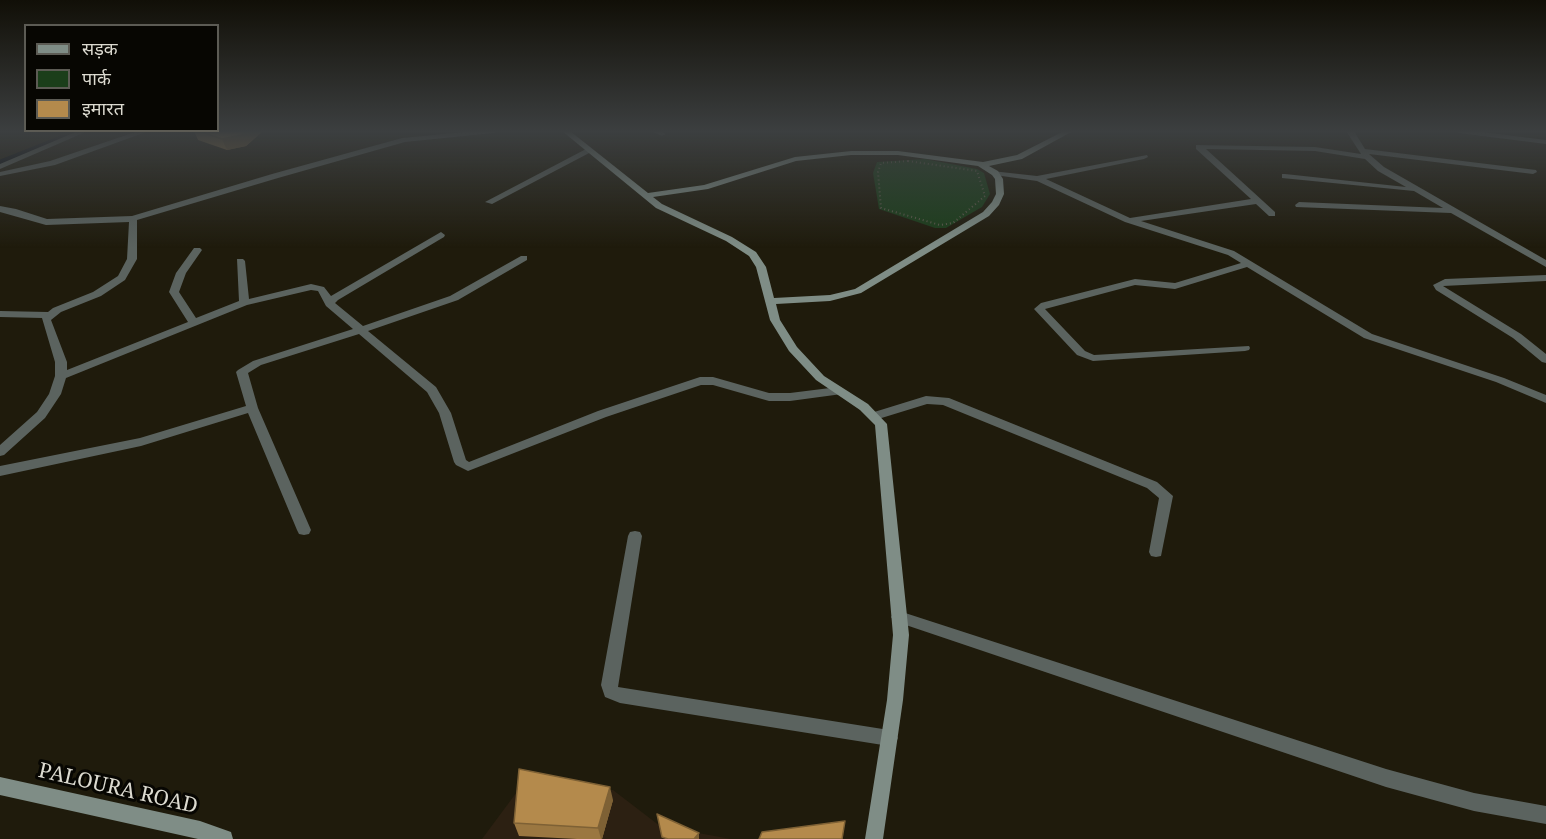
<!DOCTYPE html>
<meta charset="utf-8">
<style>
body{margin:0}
#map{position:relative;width:1546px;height:839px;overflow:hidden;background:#1f1b0c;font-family:"Noto Serif","Noto Sans Devanagari",serif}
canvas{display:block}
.legend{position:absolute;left:24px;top:24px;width:195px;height:108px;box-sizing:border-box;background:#070602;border:2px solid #5c5b54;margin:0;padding:8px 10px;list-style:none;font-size:18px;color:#dcdad0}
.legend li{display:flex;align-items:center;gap:12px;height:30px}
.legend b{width:30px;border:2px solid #5c5b54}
</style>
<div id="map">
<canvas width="1546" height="839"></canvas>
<ul class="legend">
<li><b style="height:8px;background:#7f8d86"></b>सड़क</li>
<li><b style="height:16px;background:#1b3e1a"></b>पार्क</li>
<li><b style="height:16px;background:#b48a4c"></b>इमारत</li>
</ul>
</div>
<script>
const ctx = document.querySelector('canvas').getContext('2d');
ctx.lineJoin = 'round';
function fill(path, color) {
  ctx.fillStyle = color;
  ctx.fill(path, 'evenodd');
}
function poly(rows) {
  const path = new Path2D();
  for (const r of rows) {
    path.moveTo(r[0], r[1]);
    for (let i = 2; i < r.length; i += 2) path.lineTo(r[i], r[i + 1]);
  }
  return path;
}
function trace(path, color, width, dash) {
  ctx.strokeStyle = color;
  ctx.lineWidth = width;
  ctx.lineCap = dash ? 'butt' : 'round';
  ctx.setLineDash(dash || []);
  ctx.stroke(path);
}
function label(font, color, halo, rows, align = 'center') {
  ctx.font = font + ' "Noto Serif",serif';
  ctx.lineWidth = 6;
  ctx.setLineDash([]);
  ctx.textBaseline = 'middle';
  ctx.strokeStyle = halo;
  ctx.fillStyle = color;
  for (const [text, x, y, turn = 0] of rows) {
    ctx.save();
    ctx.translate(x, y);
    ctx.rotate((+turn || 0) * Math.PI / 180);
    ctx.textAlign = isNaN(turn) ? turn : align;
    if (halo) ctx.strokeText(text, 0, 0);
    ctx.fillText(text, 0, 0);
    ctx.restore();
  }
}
const education = poly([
 [525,781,613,790,660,826,731,839,482,839]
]);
const green = poly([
 [925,159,977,169,984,173,990,194,982,207,946,228,935,228,879,209,873,173,877,162]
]);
const stream = poly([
 [0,162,78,131]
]);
const path = poly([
 [908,161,977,171,985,196,953,223,940,225,881,208,878,172,881,163,908,161]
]);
const street = poly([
 [78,131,88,131,0,169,0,164,78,131],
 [138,131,149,131,55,165,0,176,0,172,50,161,138,131],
 [474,131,498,131,494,133,405,142,278,178,137,220,137,259,125,280,101,296,61,312,51,320,67,362,67,370,188,322,169,292,176,273,194,248,200,248,202,250,186,273,179,292,196,318,239,301,237,259,243,259,245,261,249,299,311,284,324,287,331,296,441,232,445,235,444,237,338,300,335,303,363,326,450,296,521,256,527,256,527,260,458,300,368,331,436,387,451,413,466,460,469,462,598,411,700,377,713,377,769,393,790,393,838,387,842,388,844,391,842,394,790,401,769,401,713,385,701,385,606,417,468,471,456,465,454,462,439,413,427,392,359,334,261,365,248,373,258,408,311,530,309,534,304,535,299,534,297,530,248,413,141,446,0,476,0,466,140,438,246,406,236,372,238,370,253,361,353,329,326,306,318,291,311,290,247,305,66,378,61,394,45,418,4,455,0,456,0,445,37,412,49,394,55,376,55,362,42,318,0,317,0,311,48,312,53,308,93,292,118,276,127,259,129,222,46,225,0,212,0,206,16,209,47,219,132,216,272,174,402,138,474,131],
 [650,131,660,131,666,134,662,136,650,131],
 [1346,131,1354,131,1365,149,1536,170,1537,172,1533,174,1369,154,1384,167,1546,260,1546,267,1451,213,1296,207,1295,205,1299,202,1443,208,1414,191,1282,178,1282,174,1285,174,1406,187,1378,171,1365,159,1315,151,1206,149,1275,212,1275,216,1269,216,1256,204,1141,221,1234,251,1372,334,1504,378,1546,395,1546,403,1496,382,1364,338,1247,267,1175,289,1135,285,1045,309,1085,351,1094,355,1249,346,1250,348,1249,350,1245,351,1093,361,1077,355,1034,309,1041,303,1135,279,1175,283,1241,263,1228,255,1125,222,1037,181,995,175,992,175,992,171,1037,176,1147,155,1148,157,1144,159,1046,179,1130,218,1251,199,1196,149,1196,145,1315,147,1361,154,1346,131],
 [1454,131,1475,131,1546,140,1546,144,1458,133,1454,131],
 [586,149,593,151,492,204,485,202,586,149],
 [1546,275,1546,281,1443,286,1521,334,1546,354,1546,363,1542,362,1513,338,1436,290,1433,285,1445,279,1546,275],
 [926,396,949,398,1157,482,1173,496,1161,556,1156,557,1151,556,1149,552,1159,498,1147,488,943,405,927,404,875,420,869,416,871,413,926,396],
 [635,531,640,532,642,536,618,687,889,730,895,732,898,738,895,744,889,746,620,703,605,697,601,685,628,536,630,532,635,531],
 [899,611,1386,769,1474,793,1546,806,1546,824,1474,811,1386,787,894,621,891,617,894,613,899,611]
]);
const secondary = poly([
 [562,131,570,131,648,193,704,185,795,157,851,151,898,151,983,162,1017,155,1064,131,1073,131,1022,159,989,166,998,171,1003,179,1004,194,999,205,989,216,861,293,830,301,776,304,780,320,797,347,824,376,868,404,887,424,909,635,903,700,883,839,865,839,887,700,893,635,875,425,860,410,816,380,789,351,770,320,756,267,749,256,726,241,656,208,562,131],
 [851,155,898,155,978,166,992,175,995,179,996,194,992,202,983,212,855,289,830,295,774,298,766,267,756,252,732,237,662,204,653,197,708,189,796,161,851,155],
 [0,777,200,821,231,832,233,839,198,839,0,795,0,777]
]);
const wall = poly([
 [194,131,263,131,246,146,227,150,198,140],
 [613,800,602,839,577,839,519,836,514,823]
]);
const shadedWall = poly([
 [246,131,263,131,246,146,227,150,222,139],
 [610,787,613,800,602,839,601,839,598,828],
 [699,833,699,839,694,839]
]);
const building = poly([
 [198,131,246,131,241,135,222,139,198,131],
 [519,769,610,787,598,828,514,823,519,769],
 [657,814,699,833,694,839,668,839,662,837,657,814],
 [845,821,842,839,759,839,762,832,845,821]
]);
const nearStreetnames = [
 ["PALOURA ROAD",118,789,13]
];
fill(education, '#2c2012');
fill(green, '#1b3e1a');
trace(stream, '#00050d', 4.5);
trace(path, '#5f5c4f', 2, [1, 3]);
fill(street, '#5b635f');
fill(secondary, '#7f8d86');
fill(wall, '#9b7741');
fill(shadedWall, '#7e6135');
fill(building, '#b48a4c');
trace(building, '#7e6135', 1.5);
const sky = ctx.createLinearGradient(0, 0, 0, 248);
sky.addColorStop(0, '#110f07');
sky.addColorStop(0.53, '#3c3f40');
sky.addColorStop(1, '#3c3f4000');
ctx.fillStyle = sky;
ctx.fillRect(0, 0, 1546, 248);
label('21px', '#dcdad0', '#070602', nearStreetnames);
</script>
